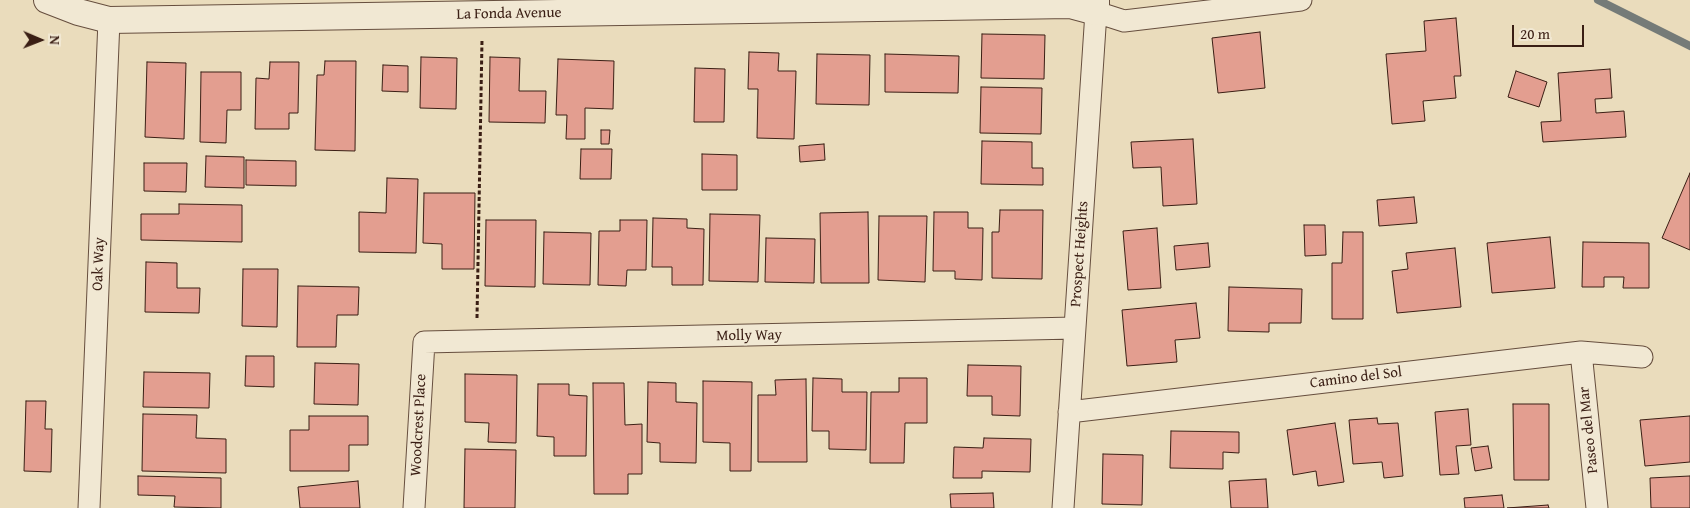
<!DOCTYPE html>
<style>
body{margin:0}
#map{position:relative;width:1690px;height:508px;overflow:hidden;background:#eadcbc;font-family:"Gentium Book Plus",serif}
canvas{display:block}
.north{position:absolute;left:15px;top:15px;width:50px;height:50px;-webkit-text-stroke:4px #f1e8d3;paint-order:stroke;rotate:91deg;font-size:14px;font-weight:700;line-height:20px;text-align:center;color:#3a1e14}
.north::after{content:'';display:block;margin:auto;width:18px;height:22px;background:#3a1e14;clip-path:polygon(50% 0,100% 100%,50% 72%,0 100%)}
.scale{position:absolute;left:1512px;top:25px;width:72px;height:22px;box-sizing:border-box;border:2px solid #3a1e14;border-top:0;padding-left:6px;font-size:15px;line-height:18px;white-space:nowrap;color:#3a1e14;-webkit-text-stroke:4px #f1e8d3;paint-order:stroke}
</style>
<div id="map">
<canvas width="1690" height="508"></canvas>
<div class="north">N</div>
<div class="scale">20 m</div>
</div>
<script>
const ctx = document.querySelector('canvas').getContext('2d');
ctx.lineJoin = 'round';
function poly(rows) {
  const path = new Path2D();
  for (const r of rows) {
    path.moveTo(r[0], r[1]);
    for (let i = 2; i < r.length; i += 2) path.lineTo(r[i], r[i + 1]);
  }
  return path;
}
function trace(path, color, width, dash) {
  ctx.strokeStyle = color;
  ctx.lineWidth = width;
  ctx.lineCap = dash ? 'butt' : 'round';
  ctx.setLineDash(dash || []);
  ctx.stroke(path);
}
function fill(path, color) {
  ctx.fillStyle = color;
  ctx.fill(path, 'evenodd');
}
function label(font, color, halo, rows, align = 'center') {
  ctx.font = font + ' "Gentium Book Plus",serif';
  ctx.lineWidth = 4;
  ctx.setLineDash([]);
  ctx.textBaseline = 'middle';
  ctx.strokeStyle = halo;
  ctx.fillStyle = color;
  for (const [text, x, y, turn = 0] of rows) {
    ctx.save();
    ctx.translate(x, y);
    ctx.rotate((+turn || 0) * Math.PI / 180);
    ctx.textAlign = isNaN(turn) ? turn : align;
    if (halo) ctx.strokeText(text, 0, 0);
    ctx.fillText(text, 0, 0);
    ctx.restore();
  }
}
const stream = poly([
 [1598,0,1690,46]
]);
const building = poly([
 [1456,18,1461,76,1454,76,1456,98,1423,101,1425,121,1392,124,1386,54,1426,51,1424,21,1456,18],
 [1260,32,1265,88,1218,93,1212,38,1260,32],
 [982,34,1045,35,1044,79,981,78,982,34],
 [749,52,779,53,778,71,796,71,794,139,757,138,758,89,748,89,749,52],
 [817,54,870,55,869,105,816,104,817,54],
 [885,54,959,56,958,93,885,92,885,54],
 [421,57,457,58,456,109,420,108,421,57],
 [490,57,520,58,519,91,546,91,545,123,489,122,490,57],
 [558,59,614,61,613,109,585,108,585,139,566,139,567,115,556,115,558,59],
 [325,61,356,61,355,151,315,150,317,75,324,75,325,61],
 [147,62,186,63,184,139,145,137,147,62],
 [270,62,299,62,298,113,289,113,289,129,255,129,256,78,269,79,270,62],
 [383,65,408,66,408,92,382,91,383,65],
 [695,68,725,69,724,122,694,122,695,68],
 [1610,69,1612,98,1595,99,1596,113,1624,111,1626,137,1543,142,1541,122,1561,121,1558,73,1610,69],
 [1516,71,1547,82,1539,107,1508,97,1516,71],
 [201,72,241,72,241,110,227,110,226,143,200,142,201,72],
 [981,87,1042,88,1041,134,980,133,981,87],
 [601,130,610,130,609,144,601,144,601,130],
 [1193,139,1197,204,1163,206,1161,167,1133,168,1131,142,1193,139],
 [982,141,1032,142,1032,168,1043,168,1043,185,981,184,982,141],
 [824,144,825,160,800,162,799,146,824,144],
 [581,149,612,149,611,179,580,179,581,149],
 [702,154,737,155,737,190,702,190,702,154],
 [206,156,244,157,244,188,205,187,206,156],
 [246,160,296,161,296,186,246,185,246,160],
 [144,163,187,163,186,192,144,191,144,163],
 [1690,173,1690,250,1662,238,1690,173],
 [387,178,418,179,416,253,359,252,359,212,386,213,387,178],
 [424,193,475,193,474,269,442,269,442,244,423,243,424,193],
 [1414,197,1417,223,1379,226,1377,200,1414,197],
 [179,204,242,205,242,242,141,240,141,214,179,214,179,204],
 [1000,210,1043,210,1042,279,992,278,992,232,999,232,1000,210],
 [868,212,869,283,821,283,820,213,868,212],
 [934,212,968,212,968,228,983,228,982,280,955,279,955,271,933,271,934,212],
 [710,214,760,215,758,282,709,281,710,214],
 [879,216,927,216,925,282,878,280,879,216],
 [653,218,687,219,687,228,704,229,703,285,672,285,672,267,652,267,653,218],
 [486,220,536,220,535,287,485,286,486,220],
 [620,220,647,220,646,270,627,270,626,286,598,285,599,231,620,231,620,220],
 [1304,225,1325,225,1326,255,1305,256,1304,225],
 [1157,228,1161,288,1128,290,1123,231,1157,228],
 [544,232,591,233,590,285,543,284,544,232],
 [1343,232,1363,232,1363,319,1332,319,1332,263,1342,263,1343,232],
 [1550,237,1555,288,1492,293,1487,243,1550,237],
 [766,238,815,239,814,283,765,282,766,238],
 [1583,242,1649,243,1649,288,1623,288,1624,277,1604,277,1604,287,1582,287,1583,242],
 [1208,243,1210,267,1176,270,1174,246,1208,243],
 [1455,248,1461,307,1397,313,1392,271,1408,269,1406,253,1455,248],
 [146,262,177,263,177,288,200,288,199,313,145,312,146,262],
 [243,269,278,269,277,327,242,326,243,269],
 [298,286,359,287,358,315,337,315,336,347,297,347,298,286],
 [1229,287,1302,289,1301,323,1269,323,1269,332,1228,331,1229,287],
 [1196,303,1200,338,1175,340,1177,362,1127,366,1122,310,1196,303],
 [246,356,274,356,274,387,245,386,246,356],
 [315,363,359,364,358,405,314,404,315,363],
 [968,365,1021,366,1020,416,992,415,992,396,967,396,968,365],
 [144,372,210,373,209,408,143,407,144,372],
 [465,374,517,375,516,443,488,442,489,423,465,422,465,374],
 [813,378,842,379,842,392,867,392,866,450,829,449,829,431,812,431,813,378],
 [899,378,927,378,927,423,905,423,904,463,870,463,871,392,899,392,899,378],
 [806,379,807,462,758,462,758,395,776,395,775,380,806,379],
 [703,381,752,382,751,471,730,471,730,443,703,442,703,381],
 [648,382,676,383,676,402,697,403,696,463,660,462,660,443,647,442,648,382],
 [593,383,624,383,625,425,642,424,642,474,628,474,628,494,594,494,593,383],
 [538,384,569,384,569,395,587,396,586,456,554,456,554,437,537,436,538,384],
 [26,401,46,401,45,429,52,429,51,472,24,471,26,401],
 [1513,404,1549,404,1549,480,1514,480,1513,404],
 [1468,409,1471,445,1456,446,1459,474,1440,475,1435,412,1468,409],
 [143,414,197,415,196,438,226,439,226,473,142,471,143,414],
 [309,416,368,416,368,445,349,445,349,471,290,471,290,430,309,430,309,416],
 [1690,416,1690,462,1645,466,1640,420,1690,416],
 [1377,418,1378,424,1398,423,1403,476,1384,478,1382,462,1353,464,1349,420,1377,418],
 [1335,423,1344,482,1318,486,1316,471,1293,475,1287,430,1335,423],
 [1171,431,1239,432,1239,453,1223,452,1223,469,1170,468,1171,431],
 [984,438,1031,439,1030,472,982,471,982,478,953,478,954,447,983,448,984,438],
 [1488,446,1492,468,1475,471,1471,448,1488,446],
 [465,449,516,450,515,508,464,508,465,449],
 [1103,454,1143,455,1142,505,1102,504,1103,454],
 [138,476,221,478,221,508,174,507,175,496,138,495,138,476],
 [1690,476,1690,508,1651,508,1650,478,1690,476],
 [1266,479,1268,508,1231,508,1229,481,1266,479],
 [358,481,360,508,300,508,298,487,358,481],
 [993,493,994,508,951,508,950,494,993,493],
 [1502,495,1504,508,1465,508,1464,498,1502,495],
 [1548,505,1549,508,1507,508,1548,505]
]);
const path = poly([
 [477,318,482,40]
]);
const minor = poly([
 [1581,352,1597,508],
 [1069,412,1581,352,1642,357],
 [89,508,109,20],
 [414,508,424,342,1075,328],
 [1063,508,1096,12,1124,21,1301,0]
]);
const tertiary = poly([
 [47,0,78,12,109,20,1070,5,1096,12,1096,0]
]);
const streetNames = [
 ["La Fonda Avenue",509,14,-1],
 ["Prospect Heights",1080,254,-86],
 ["Oak Way",99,264,-88],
 ["Molly Way",749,336,-1],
 ["Camino del Sol",1356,378,-7],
 ["Woodcrest Place",419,425,-87],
 ["Paseo del Mar",1589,430,-96]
];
trace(stream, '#757b78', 8);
fill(building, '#e39e90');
trace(building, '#3a1e14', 1);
trace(minor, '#664e3e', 23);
trace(tertiary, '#664e3e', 28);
trace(path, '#3a1e14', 3, [4, 2.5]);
trace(minor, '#f1e8d3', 21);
trace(tertiary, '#f1e8d3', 26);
label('15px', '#3a1e14', '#f1e8d3', streetNames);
</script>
